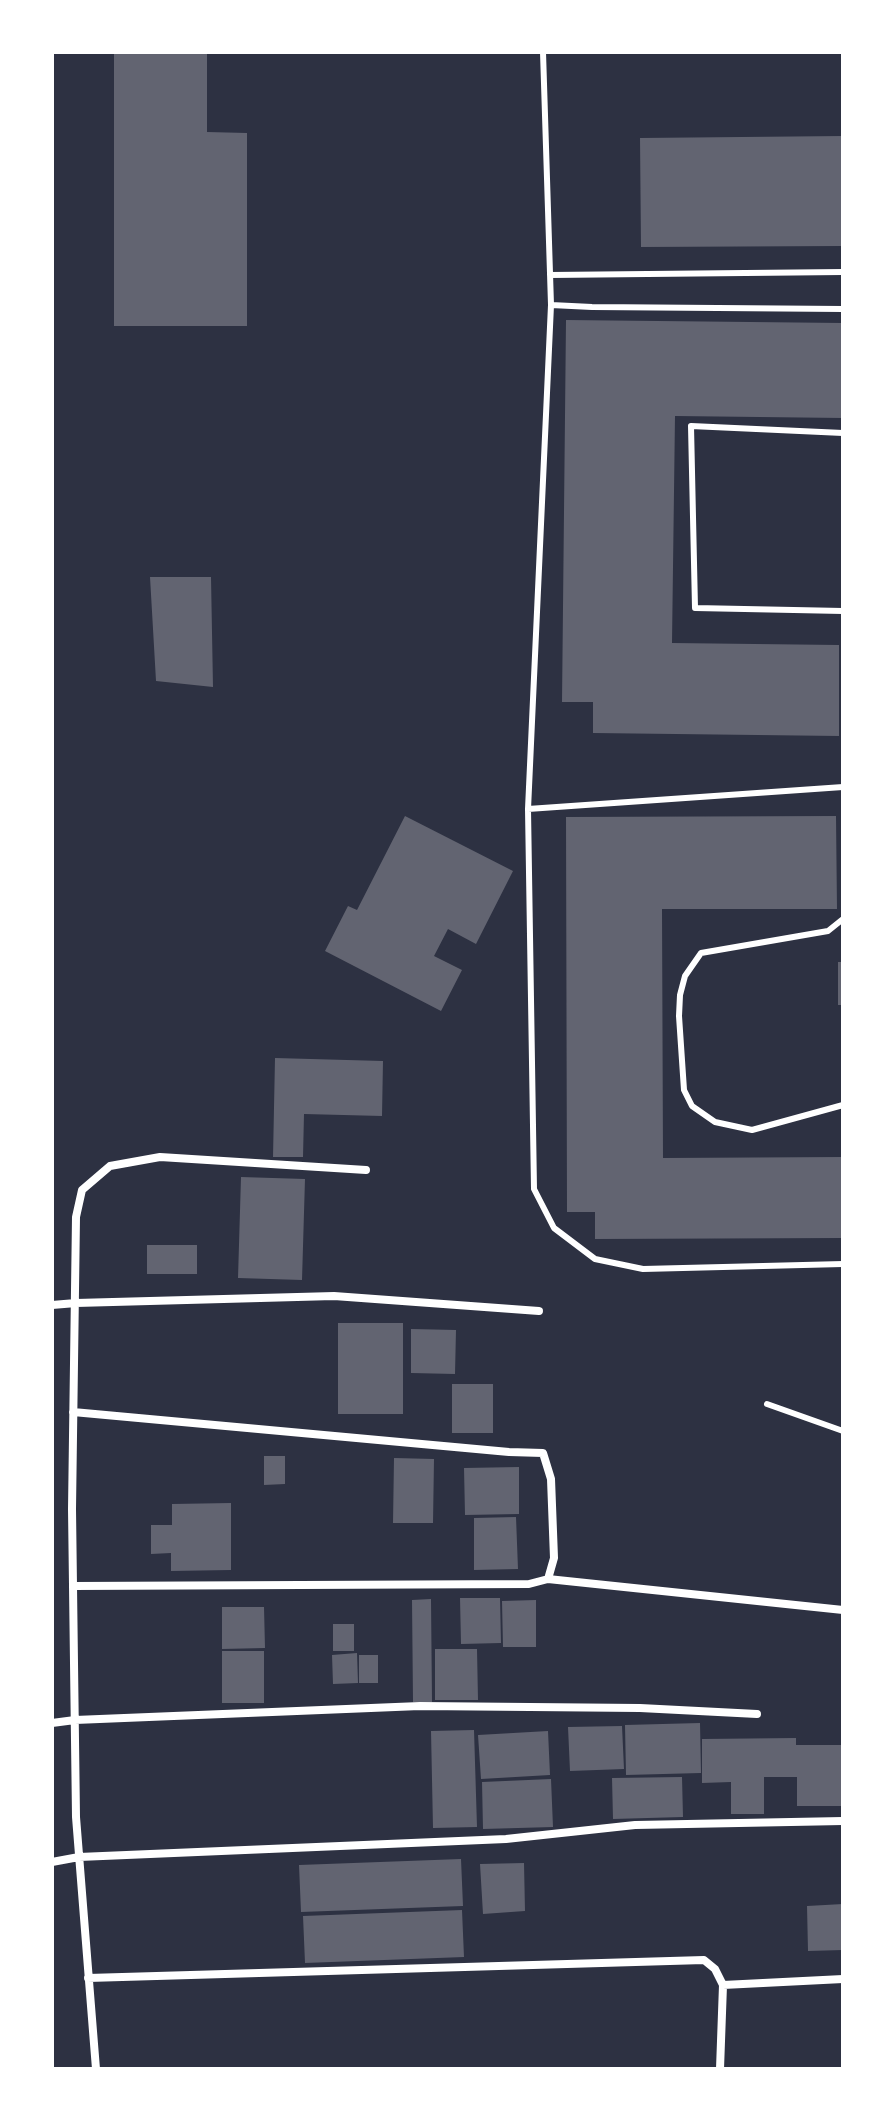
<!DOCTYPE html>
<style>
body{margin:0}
#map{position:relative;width:895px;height:2121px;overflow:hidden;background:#2d3142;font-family:Ubuntu,sans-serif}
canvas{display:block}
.frame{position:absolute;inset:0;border:54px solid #fff;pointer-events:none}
</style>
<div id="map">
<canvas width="895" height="2121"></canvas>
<div class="frame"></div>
</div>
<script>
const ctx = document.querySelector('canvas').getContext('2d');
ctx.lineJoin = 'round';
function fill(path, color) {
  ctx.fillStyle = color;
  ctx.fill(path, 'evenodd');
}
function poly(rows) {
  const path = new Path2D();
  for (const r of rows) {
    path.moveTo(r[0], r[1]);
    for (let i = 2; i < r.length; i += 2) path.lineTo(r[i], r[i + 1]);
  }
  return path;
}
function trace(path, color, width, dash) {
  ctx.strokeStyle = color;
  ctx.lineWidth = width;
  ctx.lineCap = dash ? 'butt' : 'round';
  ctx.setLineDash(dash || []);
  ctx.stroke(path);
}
const building = poly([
 [114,52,207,52,207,132,247,133,247,326,114,326],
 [843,136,843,246,641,247,640,138],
 [566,320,843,323,843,418,675,416,672,643,839,645,839,736,593,733,593,702,562,702],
 [150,577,211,577,213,687,156,681],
 [405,816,513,871,476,944,448,929,434,956,462,970,441,1011,325,951,348,906,357,910],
 [836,816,837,909,662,909,663,1158,843,1157,843,1238,595,1239,595,1212,567,1212,566,817],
 [838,962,843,962,843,1005,838,1005],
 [275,1058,383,1061,382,1116,304,1114,303,1157,273,1157],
 [241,1177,305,1179,302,1280,238,1278],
 [147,1245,197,1245,197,1274,147,1274],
 [338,1323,403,1323,403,1414,338,1414],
 [411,1329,456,1330,455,1374,411,1373],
 [452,1384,493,1384,493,1433,452,1433],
 [264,1456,285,1456,285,1484,264,1485],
 [394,1458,434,1459,433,1523,393,1523],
 [519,1467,519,1514,465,1515,464,1468],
 [231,1503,231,1570,171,1571,171,1553,151,1554,151,1525,172,1525,172,1504],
 [516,1517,518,1569,474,1570,474,1518],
 [460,1598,500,1598,501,1643,461,1644],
 [431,1599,432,1702,413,1702,412,1600],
 [536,1600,536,1647,503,1647,502,1601],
 [222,1607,264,1607,265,1648,222,1649],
 [333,1624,354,1624,354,1651,333,1651],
 [435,1649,477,1649,478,1700,435,1700],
 [222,1651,264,1651,264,1703,222,1703],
 [357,1653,358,1683,333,1684,332,1655],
 [359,1655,378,1655,378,1683,359,1683],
 [700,1723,701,1773,626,1775,625,1725],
 [622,1726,624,1769,570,1771,568,1727],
 [474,1730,477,1827,433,1828,431,1731],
 [548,1731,550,1775,481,1779,478,1735],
 [796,1738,796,1745,843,1745,843,1806,797,1806,797,1777,764,1777,764,1814,731,1814,731,1782,702,1783,702,1739],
 [682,1777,683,1817,613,1819,612,1778],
 [551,1779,553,1827,483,1829,482,1782],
 [461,1859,463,1906,301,1912,299,1865],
 [524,1863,525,1911,483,1914,480,1864],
 [843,1904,843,1950,808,1951,807,1906],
 [462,1910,464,1957,305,1963,303,1916]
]);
const service = poly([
 [543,52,551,305,528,809,534,1189,554,1228,595,1259,643,1269,843,1264],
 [550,275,843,272],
 [551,305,592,307,843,309],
 [843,433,691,426,695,608,843,611],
 [528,809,843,787],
 [843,919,828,931,701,953,685,976,680,995,679,1016,684,1090,692,1106,715,1122,752,1130,843,1105],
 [767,1404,843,1431]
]);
const minor = poly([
 [52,1305,76,1303,334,1296,539,1311],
 [548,1579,843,1610],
 [73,1586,529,1584,548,1579,554,1558,551,1479,543,1453,509,1452,73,1412],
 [52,1723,75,1720,420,1706,640,1708,757,1714],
 [52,1862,79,1857,506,1839,635,1825,843,1821],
 [88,1978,704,1960,715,1969,723,1985],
 [96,2069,76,1817,72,1509,76,1217,82,1190,110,1166,160,1157,366,1170],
 [720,2069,723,1985,843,1979]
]);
fill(building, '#626471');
trace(service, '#fff', 6);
trace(minor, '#fff', 8);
</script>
